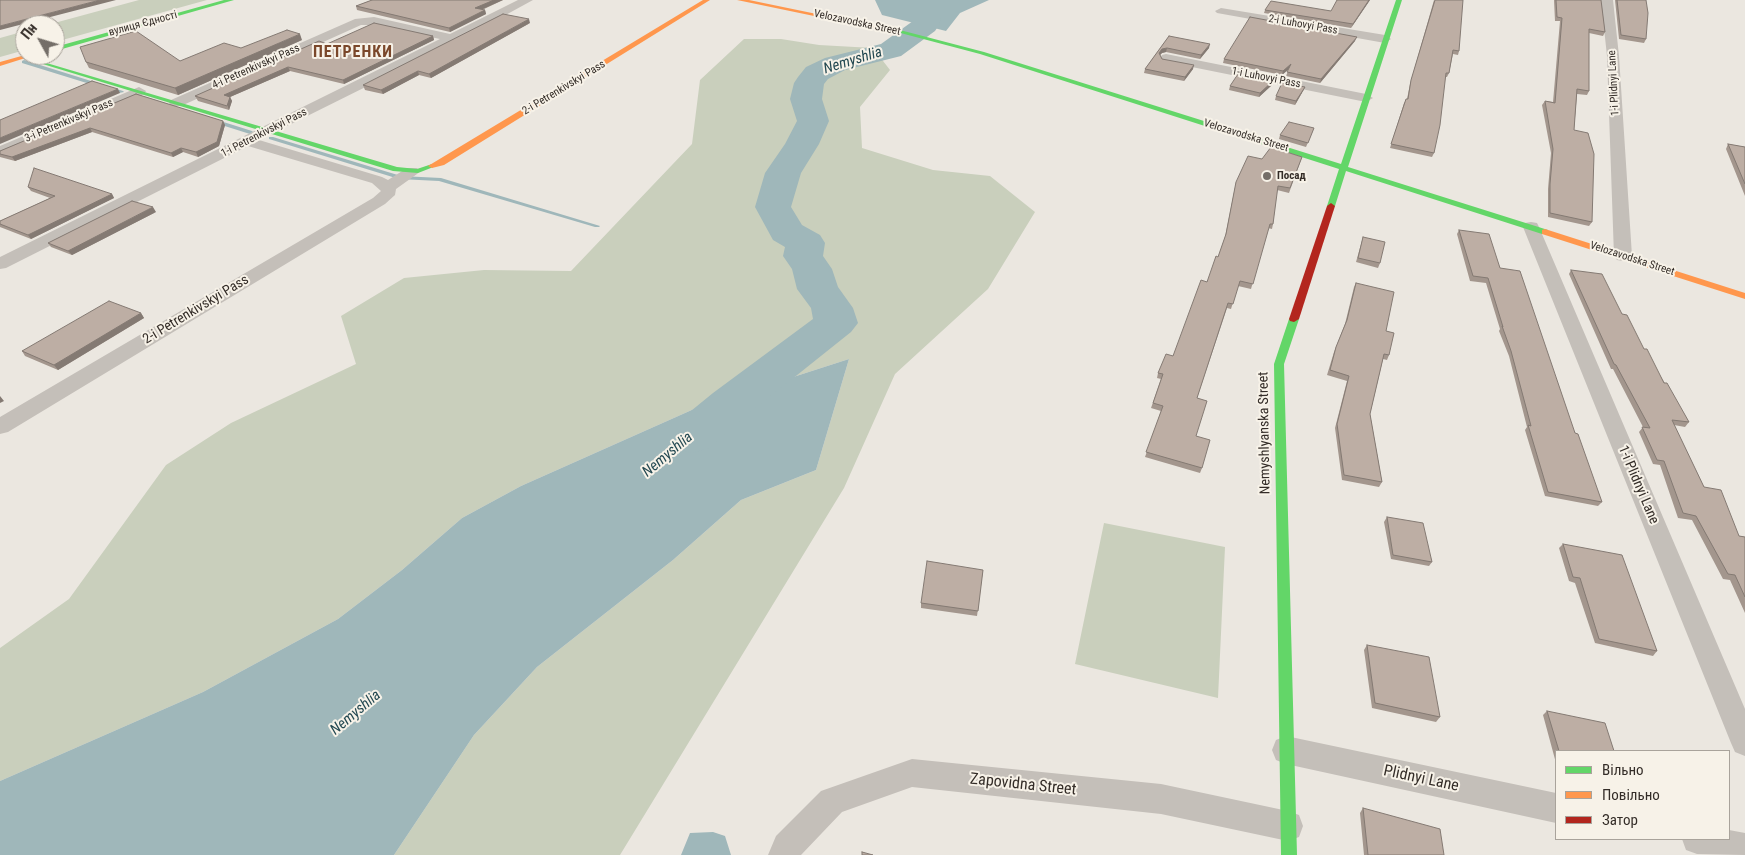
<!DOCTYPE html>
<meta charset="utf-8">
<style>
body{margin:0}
#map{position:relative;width:1745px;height:855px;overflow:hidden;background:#ebe7e0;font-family:"Roboto Condensed",sans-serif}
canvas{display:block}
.legend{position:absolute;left:1555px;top:750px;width:175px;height:90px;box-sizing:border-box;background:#f7f2e8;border:1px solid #a9a39b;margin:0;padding:6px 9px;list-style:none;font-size:15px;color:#342d28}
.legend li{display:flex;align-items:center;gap:10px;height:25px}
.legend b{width:25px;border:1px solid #a9a39b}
.north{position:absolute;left:15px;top:15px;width:50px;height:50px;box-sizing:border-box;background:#f7f2e8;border:1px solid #a9a39b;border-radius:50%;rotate:309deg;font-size:14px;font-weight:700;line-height:20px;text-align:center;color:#342d28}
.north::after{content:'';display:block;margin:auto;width:18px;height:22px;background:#746e68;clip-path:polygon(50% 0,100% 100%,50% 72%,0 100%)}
</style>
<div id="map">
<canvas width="1745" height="855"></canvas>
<ul class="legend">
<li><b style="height:6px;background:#63d668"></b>Вільно</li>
<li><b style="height:6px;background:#ff974d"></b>Повільно</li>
<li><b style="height:6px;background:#b3261e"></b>Затор</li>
</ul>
<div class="north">Пн</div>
</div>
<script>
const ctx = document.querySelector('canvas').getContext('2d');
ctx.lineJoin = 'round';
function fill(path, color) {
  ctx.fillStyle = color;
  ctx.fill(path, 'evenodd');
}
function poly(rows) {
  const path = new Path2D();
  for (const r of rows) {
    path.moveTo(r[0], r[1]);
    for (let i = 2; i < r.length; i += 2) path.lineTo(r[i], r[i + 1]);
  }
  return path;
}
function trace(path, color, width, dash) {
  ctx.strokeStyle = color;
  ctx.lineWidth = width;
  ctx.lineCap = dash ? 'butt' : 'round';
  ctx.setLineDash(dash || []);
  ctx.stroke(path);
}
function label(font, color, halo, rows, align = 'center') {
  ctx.font = font + ' "Roboto Condensed",sans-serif';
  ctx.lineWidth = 4;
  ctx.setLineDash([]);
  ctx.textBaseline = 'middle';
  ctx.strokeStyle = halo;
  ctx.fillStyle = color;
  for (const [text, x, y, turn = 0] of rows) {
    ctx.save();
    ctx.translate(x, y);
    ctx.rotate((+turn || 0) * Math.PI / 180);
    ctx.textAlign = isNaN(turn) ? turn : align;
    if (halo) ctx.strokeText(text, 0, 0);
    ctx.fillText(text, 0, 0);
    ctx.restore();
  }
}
const green = poly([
 [139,0,207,0,55,42,55,25,47,25],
 [25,31,25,50,0,57,0,38],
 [744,39,781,39,819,45,873,48,890,70,860,107,862,148,933,170,990,176,1035,212,988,289,895,374,844,488,620,855,394,855,474,735,537,667,673,560,741,500,816,470,849,359,694,409,521,486,462,518,402,570,338,619,203,692,0,781,0,648,69,599,166,465,231,423,356,364,341,316,404,278,484,270,571,271,692,144,700,80],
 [1104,523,1225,547,1218,698,1075,664]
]);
const water = poly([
 [875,0,989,0,960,13,946,31,882,15],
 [849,359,816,470,741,500,673,560,537,667,474,735,394,855,0,855,0,781,203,692,338,619,402,570,462,518,521,486,694,409],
 [713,832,725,836,731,855,681,855,690,833]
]);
const stream = poly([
 [24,60,123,91,124,92,119,93,22,63,22,61,24,60],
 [214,119,252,131,253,132,250,134,212,122,212,120,214,119],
 [269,137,273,137,401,176,441,178,600,226,599,227,595,227,439,181,399,179,269,139,269,137]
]);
const river = poly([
 [903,0,929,0,941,18,939,25,935,31,901,56,845,70,828,79,824,84,822,99,829,121,819,144,801,173,791,207,802,225,820,235,825,243,823,256,832,269,838,287,853,308,858,323,851,332,747,415,709,448,692,453,675,448,667,436,675,424,713,393,813,319,811,308,797,289,792,269,783,256,785,247,773,240,755,207,765,173,785,144,797,121,790,99,794,83,798,77,806,67,825,58,881,44,913,21,915,18,903,0]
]);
const street = poly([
 [518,0,533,0,458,41,259,140,382,177,388,180,407,168,417,168,420,171,417,174,396,189,395,195,385,204,8,432,0,434,0,417,373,198,381,191,372,183,248,146,6,268,0,269,0,257,440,39,374,25,361,25,181,106,171,106,169,103,171,100,355,19,374,17,450,34,518,0],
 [1601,0,1613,0,1619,56,1632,256,1629,260,1623,261,1617,260,1614,256,1607,56,1601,0],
 [1221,8,1385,35,1391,39,1385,43,1217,13,1215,11,1221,8],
 [1166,54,1366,94,1373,98,1366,102,1162,61,1160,58,1162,55,1166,54],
 [139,87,146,91,144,94,0,155,0,146,139,87],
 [1531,222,1537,223,1539,227,1745,709,1745,756,1735,752,1731,743,1523,227,1525,223,1531,222],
 [1286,736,1556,793,1556,823,1286,764,1276,760,1272,750,1276,740,1286,736],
 [912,759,1161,784,1288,811,1299,815,1303,826,1299,837,1288,841,1161,814,912,787,842,812,801,855,768,855,776,836,821,791,912,759],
 [1729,830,1745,833,1745,855,1697,854,1686,850,1682,839,1729,839,1729,830]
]);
const fast = poly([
 [224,0,234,0,55,51,55,47,224,0],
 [1396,0,1402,0,1348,167,1548,230,1548,234,1542,234,1346,171,1335,206,1331,209,1328,208,1327,206,1339,169,980,54,893,31,896,29,984,52,1341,164,1396,0],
 [23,56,397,167,417,169,432,164,436,166,418,173,393,171,23,58,23,56],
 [1294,316,1299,319,1284,364,1297,855,1281,855,1274,364,1289,319,1294,316]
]);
const slow = poly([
 [703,0,710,0,444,165,432,168,428,166,703,0],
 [737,0,749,0,899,31,896,33,737,0],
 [25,55,35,55,0,66,0,62,25,55],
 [1545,229,1745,293,1745,299,1542,234,1542,230,1545,229]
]);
const jam = poly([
 [1331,203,1335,206,1299,319,1294,322,1290,321,1289,319,1327,206,1331,203]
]);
const wall = poly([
 [372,0,503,0,482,10,485,10,486,14,450,32,357,10,356,6],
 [1370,0,1351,28,1264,13,1265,10,1331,11],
 [1434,0,1459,51,1458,55,1453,54,1449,73,1447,77,1445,77,1434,153,1432,157,1390,148,1404,103,1407,99,1410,84],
 [1554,0,1601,0,1605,32,1603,36,1589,33,1589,91,1587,95,1577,94,1574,130,1592,222,1589,226,1548,217,1548,189,1551,153,1542,105,1545,101,1553,102,1560,21,1555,21],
 [1615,0,1646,0,1646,39,1644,43,1619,39],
 [530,23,431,78,419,75,383,94,365,90,363,85],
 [433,36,434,40,344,84,290,71,230,97,232,101,229,110,198,101,195,96,327,44],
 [1169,36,1209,48,1200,59,1166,52,1162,53,1160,55,1162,59,1193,69,1184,81,1144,73,1145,69],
 [302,40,178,95,89,68,86,62,180,61,241,48],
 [1355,41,1320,83,1286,76,1289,69,1282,75,1223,63,1224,59],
 [1272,85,1259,97,1229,90,1230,86],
 [1305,87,1303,91,1295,105,1275,100,1276,96],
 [136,94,223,121,225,125,219,146,198,157,183,152,173,157,92,132,15,161,0,157,0,151],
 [1314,128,1306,147,1279,139,1280,135],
 [1728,144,1745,147,1745,196,1726,149],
 [1302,157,1289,193,1277,190,1273,224,1272,229,1268,228,1251,289,1238,286,1231,309,1227,308,1197,398,1196,436,1202,468,1200,473,1145,457,1161,411,1151,408,1161,379,1157,378,1158,373,1173,356,1207,282,1218,257,1225,237,1236,182,1262,159],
 [28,187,112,194,114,198,31,239,0,227,0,221,50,198,31,191],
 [156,212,72,255,51,247,48,243],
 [1459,230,1500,268,1575,433,1602,502,1598,506,1545,496,1525,430,1527,427,1509,356,1499,331,1500,329,1486,283,1470,281,1457,234],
 [1363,237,1380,263,1378,268,1356,262],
 [1571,270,1622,314,1689,422,1685,427,1674,425,1704,487,1739,536,1745,537,1745,613,1730,580,1723,579,1692,520,1678,518,1660,465,1653,464,1639,432,1643,427,1613,369,1611,369,1569,274],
 [1356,283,1386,331,1389,355,1387,360,1383,359,1370,414,1382,482,1379,487,1342,480,1335,428,1347,381,1327,375,1334,352,1345,324,1354,287],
 [141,313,144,318,58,370,25,356,22,351],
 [1387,517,1432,562,1429,566,1391,559,1384,522],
 [1563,544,1657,651,1653,656,1595,643,1575,583,1569,581,1559,548],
 [983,570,977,616,921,608,921,603],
 [1367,645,1440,717,1436,722,1372,708,1364,650],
 [1547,711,1614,751,1556,751,1556,763,1543,715],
 [1363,808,1444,855,1364,855,1360,813]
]);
const shadedWall = poly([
 [100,0,116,0,0,30,0,26],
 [494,0,503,0,476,12,475,8],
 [1369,0,1370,0,1351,28,1353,24],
 [485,10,486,14,450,32,449,28],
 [529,19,530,23,431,78,429,74],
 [300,34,302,40,178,95,175,88],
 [433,36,434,40,344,84,343,80],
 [1357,37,1355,41,1320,83,1321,79],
 [1210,44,1209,48,1200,59,1201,55],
 [1167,48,1166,52,1162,53,1158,57,1159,53,1162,49],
 [1291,64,1290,68,1282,75,1283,71],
 [1194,65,1193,69,1184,81,1185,77],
 [288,67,290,71,230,97,232,101,229,110,224,95],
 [418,71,419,75,383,94,381,90],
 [1273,81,1272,85,1259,97,1260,93],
 [1305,87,1303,91,1295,105,1296,101],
 [118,89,120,93,0,144,0,138],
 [223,121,225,125,219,146,198,157,196,152],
 [90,128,92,132,15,161,12,157],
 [181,148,183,152,173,157,171,153],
 [112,194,114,198,31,239,28,235],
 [153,207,156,212,74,254,72,255,68,251],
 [141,313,144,318,58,370,54,365],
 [0,396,4,401,0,403]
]);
const building = poly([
 [0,0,100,0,0,26,0,0],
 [372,0,494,0,475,8,485,10,449,28,356,6,372,0],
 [1337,0,1369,0,1353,24,1265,10,1271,1,1331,11,1337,0],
 [1435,0,1463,0,1459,51,1453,50,1449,73,1446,73,1440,125,1434,153,1391,144,1406,99,1408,99,1411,80,1435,0],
 [1556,0,1601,0,1605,32,1589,29,1589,91,1577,89,1574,130,1588,133,1594,154,1592,222,1550,213,1550,184,1553,149,1545,101,1555,103,1562,18,1557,17,1556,0],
 [1617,0,1646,0,1648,13,1646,39,1621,35,1617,0],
 [503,14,529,19,429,74,418,71,381,90,363,85,503,14],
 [1250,17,1357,37,1321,79,1287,72,1291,64,1283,71,1224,59,1250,17],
 [374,23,433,36,343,80,288,67,224,95,230,97,227,106,195,96,319,41,327,44,374,23],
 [287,30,300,34,175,88,86,62,80,47,136,31,180,61,224,43,241,48,287,30],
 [1169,36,1210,44,1201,55,1167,48,1162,49,1159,53,1162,59,1194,65,1185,77,1145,69,1169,36],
 [1238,74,1273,81,1260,93,1230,86,1238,74],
 [92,81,118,89,0,138,0,120,92,81],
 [1282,83,1305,87,1296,101,1276,96,1282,83],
 [136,94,223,121,217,142,196,152,181,148,171,153,90,128,12,157,0,154,0,151,136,94],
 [1289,122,1314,128,1308,143,1280,135,1289,122],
 [1728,144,1745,147,1745,184,1728,144],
 [1271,147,1302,157,1290,188,1278,186,1273,224,1270,224,1253,284,1240,281,1233,304,1228,303,1197,398,1207,401,1196,436,1210,440,1202,468,1146,452,1163,406,1153,403,1163,374,1158,373,1166,354,1173,356,1201,280,1207,282,1216,256,1218,257,1226,234,1236,182,1248,156,1262,159,1271,147],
 [34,168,112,194,28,235,0,224,0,221,55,196,28,187,34,168],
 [132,201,153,207,68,251,48,243,132,201],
 [1459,230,1489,234,1500,268,1520,271,1575,433,1578,434,1602,502,1548,492,1528,425,1531,426,1511,351,1502,326,1503,327,1488,278,1473,276,1459,230],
 [1363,237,1385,242,1380,263,1358,258,1363,237],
 [1571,270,1602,274,1622,314,1627,315,1644,349,1647,349,1664,383,1667,383,1689,422,1672,420,1704,487,1721,490,1739,536,1745,537,1745,597,1735,575,1728,574,1696,516,1683,513,1664,461,1657,460,1642,427,1650,428,1616,365,1614,364,1571,270],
 [1356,283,1394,292,1386,331,1394,333,1389,355,1384,354,1370,414,1382,482,1344,475,1337,424,1349,376,1330,370,1336,347,1347,320,1356,283],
 [109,301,141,313,54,365,22,351,109,301],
 [1387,517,1423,523,1432,562,1393,555,1387,517],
 [1563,544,1622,555,1657,651,1599,639,1580,578,1573,577,1563,544],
 [927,561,983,570,978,611,921,603,927,561],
 [1367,645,1429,657,1440,717,1375,703,1367,645],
 [1547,711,1605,723,1614,751,1559,751,1547,711],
 [1363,808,1440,829,1444,855,1368,855,1363,808],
 [862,852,873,855,862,855,862,852]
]);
const markers = [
 [1267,176,5,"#746e68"]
];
const farStreetnames = [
 ["Velozavodska Street",857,23,12],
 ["вулиця Єдності",143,24,-15],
 ["2-i Luhovyi Pass",1303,25,10],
 ["4-i Petrenkivskyi Pass",256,67,-24],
 ["1-i Luhovyi Pass",1266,78,11],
 ["1-i Plidnyi Lane",1614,83,-93],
 ["2-i Petrenkivskyi Pass",564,88,-31],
 ["3-i Petrenkivskyi Pass",69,121,-23],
 ["1-i Petrenkivskyi Pass",264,133,-27],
 ["Velozavodska Street",1246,136,17],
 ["Velozavodska Street",1632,259,18]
];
const farPoinames = [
 ["Посад",1277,176]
];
const streetNames = [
 ["2-i Petrenkivskyi Pass",196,310,-31],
 ["Nemyshlyanska Street",1265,433,-91],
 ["1-i Plidnyi Lane",1638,485,67]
];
const waterNames = [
 ["Nemyshlia",853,61,-17],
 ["Nemyshlia",668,455,-40],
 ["Nemyshlia",356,713,-40]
];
const farDistrictnames = [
 ["ПЕТРЕНКИ",353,53]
];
const nearStreetnames = [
 ["Plidnyi Lane",1421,779,12],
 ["Zapovidna Street",1023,785,6]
];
fill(green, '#c9cfbc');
fill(water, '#9fb7ba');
fill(stream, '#9fb7ba');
fill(river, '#9fb7ba');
fill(street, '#c4bfb9');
fill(fast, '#63d668');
fill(slow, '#ff974d');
fill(jam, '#b3261e');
fill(wall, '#a3968d');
fill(shadedWall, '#847a73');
fill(building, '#bdaea4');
trace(building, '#847a73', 1);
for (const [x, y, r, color] of markers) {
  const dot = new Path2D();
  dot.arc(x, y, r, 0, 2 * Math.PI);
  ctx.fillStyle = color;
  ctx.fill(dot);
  trace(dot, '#f7f2e8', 2);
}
label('11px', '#342d28', '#f7f2e8', farStreetnames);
label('bold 11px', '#342d28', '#f7f2e8', farPoinames, 'left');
label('14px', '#342d28', '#f7f2e8', streetNames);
label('italic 15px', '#234851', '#f7f2e8', waterNames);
ctx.letterSpacing = '1px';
label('bold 16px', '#7a472a', '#f7f2e8', farDistrictnames);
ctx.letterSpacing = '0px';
label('16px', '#342d28', '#f7f2e8', nearStreetnames);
</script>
